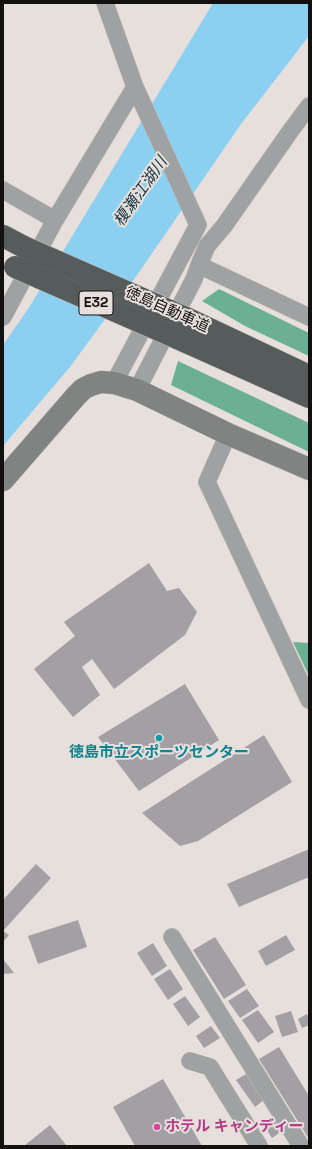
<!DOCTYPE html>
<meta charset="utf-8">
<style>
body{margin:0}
#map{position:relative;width:312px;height:1149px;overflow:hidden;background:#e6dfdb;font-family:"Space Grotesk",sans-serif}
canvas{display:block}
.frame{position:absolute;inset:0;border:4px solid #13110f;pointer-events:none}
</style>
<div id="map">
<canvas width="312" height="1149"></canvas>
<div class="frame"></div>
</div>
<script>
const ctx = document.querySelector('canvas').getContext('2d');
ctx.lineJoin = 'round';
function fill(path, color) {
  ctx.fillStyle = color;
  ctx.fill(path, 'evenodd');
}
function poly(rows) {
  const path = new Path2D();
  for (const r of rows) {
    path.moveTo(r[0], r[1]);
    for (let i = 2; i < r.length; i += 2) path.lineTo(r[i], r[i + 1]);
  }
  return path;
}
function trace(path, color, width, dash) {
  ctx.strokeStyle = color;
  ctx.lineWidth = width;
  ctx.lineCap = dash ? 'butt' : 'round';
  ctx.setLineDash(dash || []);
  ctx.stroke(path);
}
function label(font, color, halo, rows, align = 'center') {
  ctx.font = font + ' "Space Grotesk","Noto Sans JP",sans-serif';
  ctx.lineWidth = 4;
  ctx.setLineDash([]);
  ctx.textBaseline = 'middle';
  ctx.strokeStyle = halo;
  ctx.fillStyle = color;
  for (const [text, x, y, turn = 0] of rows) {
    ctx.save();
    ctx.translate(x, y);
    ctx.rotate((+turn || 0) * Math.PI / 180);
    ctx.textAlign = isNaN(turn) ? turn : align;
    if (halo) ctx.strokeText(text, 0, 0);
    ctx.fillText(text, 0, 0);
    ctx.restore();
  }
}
const forest = poly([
 [219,289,309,333,309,356,245,326,202,301],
 [178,361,309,423,309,452,171,385],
 [293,642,309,643,309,676]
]);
const water = poly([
 [213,3,309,3,309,36,241,124,135,278,70,367,3,446,3,345,30,306]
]);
const building = poly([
 [149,563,167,591,179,588,197,612,185,635,114,689,92,659,82,667,100,695,73,717,34,669,75,636,64,622],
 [185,684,219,740,139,791,98,737],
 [264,735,292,782,198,841,180,846,142,813],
 [309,849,309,877,239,907,227,884],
 [36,864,51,878,3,931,9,935,3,942,3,900],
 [78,920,87,947,38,964,28,936],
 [286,935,295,950,266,966,258,951],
 [215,937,246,985,224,999,193,950],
 [153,943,167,966,152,976,137,953],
 [3,959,14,973,3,974],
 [170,969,183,989,168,1000,154,979],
 [247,989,259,1006,240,1018,228,1001],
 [185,996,200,1017,188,1026,173,1004],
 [258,1010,274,1032,258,1043,242,1020],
 [291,1011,298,1032,282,1037,275,1016],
 [307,1014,309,1019,309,1025,302,1028,298,1019],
 [211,1026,220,1038,204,1048,196,1036],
 [279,1047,309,1096,309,1139,259,1059],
 [246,1074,264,1100,255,1107,236,1080],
 [163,1079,202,1146,135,1146,113,1107],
 [274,1120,282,1131,272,1138,264,1126],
 [50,1125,67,1146,24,1146]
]);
const street = poly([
 [105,3,135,87,198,225,114,383],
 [3,190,55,220],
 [199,265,207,246,224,226,289,133,309,106],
 [3,317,55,220,135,87],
 [137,390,194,279,199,265,309,317],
 [228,434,207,482,309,700],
 [172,937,301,1146],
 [190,1061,210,1067,259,1146]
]);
const secondary = poly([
 [3,480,76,396,83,389,91,385,101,382,114,383,137,390,228,434,309,469]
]);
const highway = poly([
 [3,236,24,247],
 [186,318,309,376],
 [177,338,309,397]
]);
const highwayBridge = poly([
 [24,247,186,318],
 [15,267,177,338]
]);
const markers = [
 [159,738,4,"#0f9aa8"],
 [157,1127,4,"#d1479c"]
];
const shields = [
 [96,303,34]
];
const shieldNames = [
 ["E32",96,303]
];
const streetNames = [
 ["徳島自動車道",167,310,24]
];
const cultureNames = [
 ["徳島市立スポーツセンター",159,753]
];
const hotelNames = [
 ["ホテル キャンディー",165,1127]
];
const waterNames = [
 ["榎瀬江湖川",141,192,-55]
];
fill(forest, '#6cb092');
fill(water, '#8cd0f1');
fill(building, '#a29fa5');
trace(street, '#c0bab6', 18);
trace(secondary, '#c0bab6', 23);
trace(highway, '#c0bab6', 23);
trace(street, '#9fa2a2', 17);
trace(secondary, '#7f8483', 22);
trace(highway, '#555c5b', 22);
trace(highwayBridge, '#c0bab6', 23, []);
trace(highwayBridge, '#555c5b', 22);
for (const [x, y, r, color] of markers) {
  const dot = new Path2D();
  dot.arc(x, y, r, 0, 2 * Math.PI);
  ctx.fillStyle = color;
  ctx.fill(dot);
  trace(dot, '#e6dfdb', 1.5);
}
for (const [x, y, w] of shields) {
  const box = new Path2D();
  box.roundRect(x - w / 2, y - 12, w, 24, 3);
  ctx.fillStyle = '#e6dfdb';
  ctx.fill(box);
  trace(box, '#13110f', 1);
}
label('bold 14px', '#13110f', null, shieldNames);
label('15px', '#13110f', '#e6dfdb', streetNames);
label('bold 15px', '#0d838f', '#e6dfdb', cultureNames);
label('bold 15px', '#b23c85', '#e6dfdb', hotelNames, 'left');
label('italic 16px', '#133241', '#e6dfdb', waterNames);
</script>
